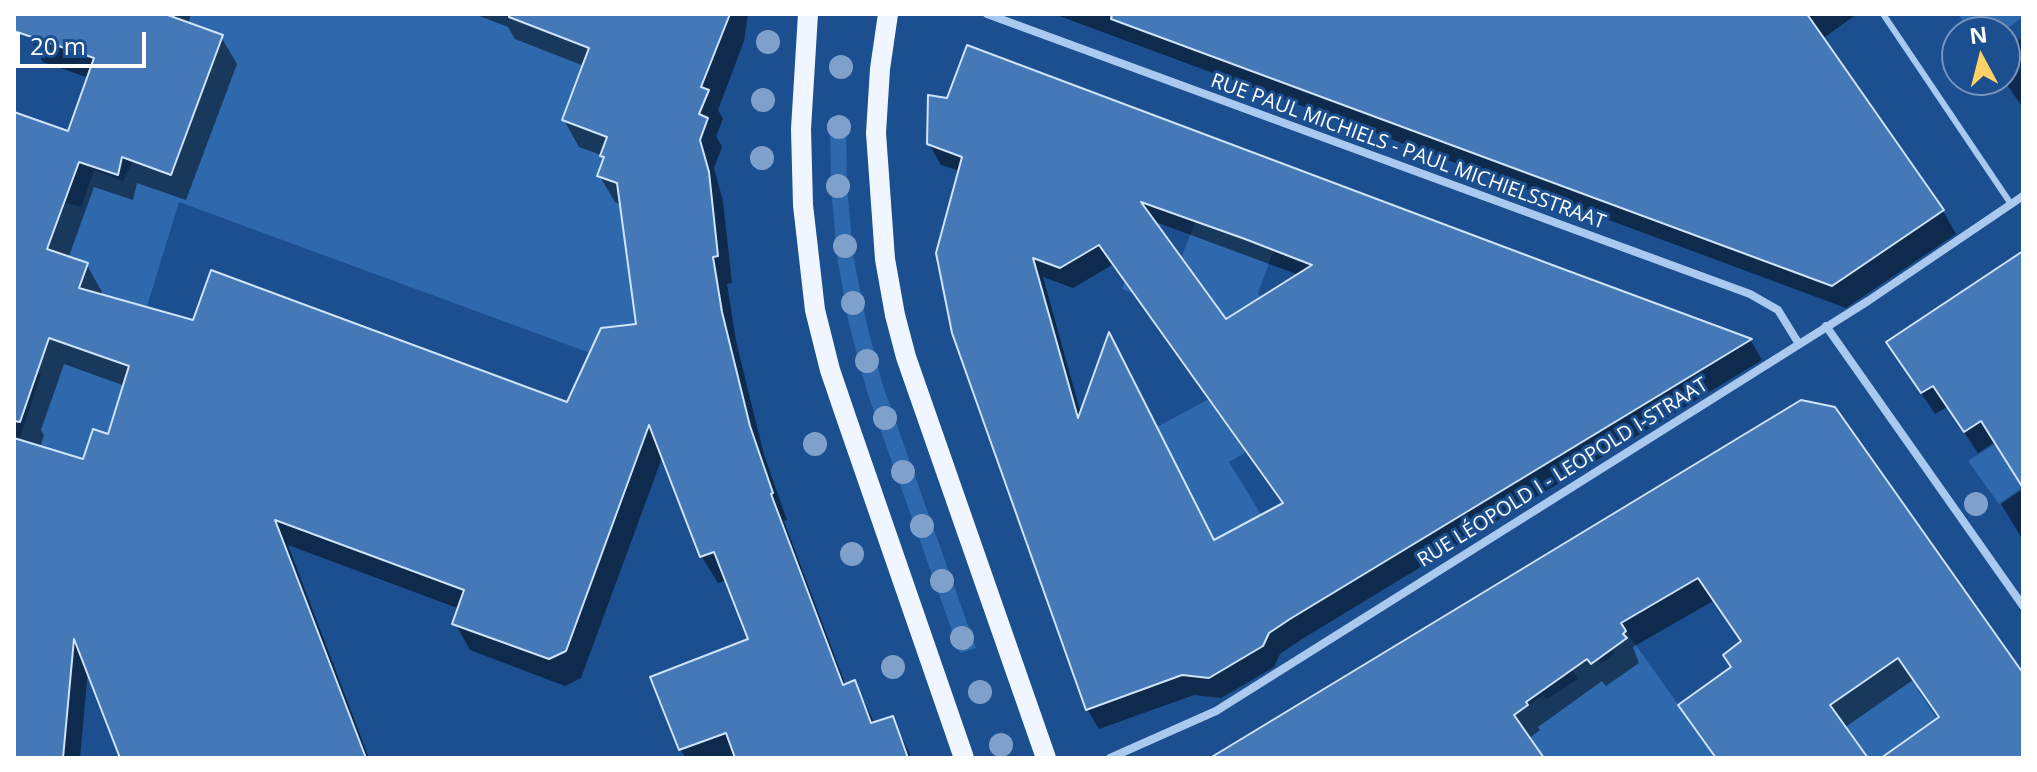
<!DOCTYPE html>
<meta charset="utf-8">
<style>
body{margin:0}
#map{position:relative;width:2037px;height:772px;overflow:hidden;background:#1b4f8f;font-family:"Open Sans",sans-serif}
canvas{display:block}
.frame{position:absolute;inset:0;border:16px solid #fff;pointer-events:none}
.north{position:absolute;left:1941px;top:16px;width:80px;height:80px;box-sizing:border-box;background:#1b4f8f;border:2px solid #7695bc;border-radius:50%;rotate:353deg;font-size:22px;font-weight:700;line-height:32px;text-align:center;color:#fff}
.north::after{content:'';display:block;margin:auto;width:28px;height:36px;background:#ffd166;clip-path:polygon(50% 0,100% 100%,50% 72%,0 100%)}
.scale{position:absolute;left:16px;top:32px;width:130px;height:36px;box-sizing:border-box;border:4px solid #fff;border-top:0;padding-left:10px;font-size:24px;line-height:28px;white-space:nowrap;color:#fff;-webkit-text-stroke:6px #1b4f8f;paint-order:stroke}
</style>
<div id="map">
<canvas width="2037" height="772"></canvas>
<div class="frame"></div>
<div class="north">N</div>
<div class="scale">20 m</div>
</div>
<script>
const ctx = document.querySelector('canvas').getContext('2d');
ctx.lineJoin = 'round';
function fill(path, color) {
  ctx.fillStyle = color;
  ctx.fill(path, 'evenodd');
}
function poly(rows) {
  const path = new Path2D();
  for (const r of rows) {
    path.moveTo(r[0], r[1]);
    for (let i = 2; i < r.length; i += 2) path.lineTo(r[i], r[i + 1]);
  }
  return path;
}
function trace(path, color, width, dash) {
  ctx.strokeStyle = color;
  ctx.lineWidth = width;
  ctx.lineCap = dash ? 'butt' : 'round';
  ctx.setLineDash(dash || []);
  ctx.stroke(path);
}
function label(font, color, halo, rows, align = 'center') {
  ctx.font = font + ' "Open Sans",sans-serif';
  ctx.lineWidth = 6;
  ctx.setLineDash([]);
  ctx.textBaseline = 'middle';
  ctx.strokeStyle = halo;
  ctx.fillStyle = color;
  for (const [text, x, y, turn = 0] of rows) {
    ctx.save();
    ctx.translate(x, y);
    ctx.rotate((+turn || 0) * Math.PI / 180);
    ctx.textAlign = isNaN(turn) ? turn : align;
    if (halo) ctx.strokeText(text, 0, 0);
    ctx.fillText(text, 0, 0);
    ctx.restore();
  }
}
const green = poly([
 [163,14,501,14,589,47,562,120,607,137,600,156,604,157,597,175,617,183,636,324,602,328,590,353,179,202,108,434,93,429,83,459,19,440,41,374,37,372,49,339,57,341,78,277,84,275,87,265,14,239,64,202,81,207,94,170,123,181,133,161,171,174,200,97],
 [1958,14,2023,14,2023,17,2002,32,1993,20,1977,32,1971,32],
 [830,118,846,119,847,186,853,254,866,321,883,386,976,648,960,653,867,392,849,324,837,256,831,187],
 [1197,218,1220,230,1274,250,1258,293,1279,325,1244,307,1226,319,1182,259,1164,305,1122,289,1140,243,1181,258],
 [1209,399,1246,452,1229,462,1262,516,1214,540,1157,427],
 [2023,413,2023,487,1999,504,1968,461,1995,444,1989,435],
 [1775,627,1898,658,1910,675,1917,671,1925,683,1917,689,1937,719,1909,738,1923,758,1868,758],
 [1626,631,1716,758,1544,758,1514,715,1543,695,1547,699,1578,679,1572,670,1594,654,1602,663,1615,653,1612,648,1626,637,1623,634]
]);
const shadow = poly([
 [34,14,191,14,188,25,221,37,237,64,186,200,137,183,133,200,94,187,68,259,87,265,102,292,101,296,194,322,568,404,638,325,622,205,615,202,599,175,605,161,601,155,579,147,564,120,584,66,515,39,508,27,474,14,748,14,744,41,718,110,723,119,716,136,722,147,714,168,723,201,732,283,727,284,736,341,764,455,787,520,784,521,846,686,855,683,875,724,892,718,912,758,686,758,680,749,751,640,727,580,718,583,702,557,663,455,581,678,565,686,470,650,455,623,460,609,288,545,369,758,122,758,88,670,80,758,14,758,14,169,69,134,89,78,43,62,27,34],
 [64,364,125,386,110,436,85,462,40,448,44,435,41,430],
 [1054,14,1857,14,1822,39,1943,211,1956,234,1846,308],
 [2023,37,2023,108,2004,80,2005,50],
 [968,48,1751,341,1762,360,1302,639,1280,654,1274,667,1221,698,1194,695,1099,729,1087,709,960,171,941,165,929,144],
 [1153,221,1299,275,1225,322],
 [1112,265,1283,505,1214,542,1081,414,1043,277,1073,288],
 [2023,253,2023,487,1995,442,1978,453,1947,407,1935,414,1888,343],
 [1801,402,2023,676,2023,758,1885,758,1940,719,1913,680,1844,728,1865,758,1715,758,1681,705,1733,669,1742,643,1713,601,1633,647,1639,663,1606,686,1602,681,1538,727,1540,730,1528,739,1541,758,1220,758],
 [2023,489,2023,540,2001,504]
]);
const building = poly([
 [14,14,165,14,223,35,171,175,122,157,118,175,79,162,47,249,88,263,79,288,193,320,211,270,567,402,601,328,636,324,617,183,597,176,604,157,600,156,607,137,562,120,589,48,509,17,509,14,730,14,701,87,709,90,699,114,708,118,700,140,709,172,718,256,713,257,722,312,750,426,773,493,771,494,843,685,855,680,871,723,893,716,908,758,735,758,726,733,679,750,650,677,748,639,714,552,700,557,649,425,566,651,549,659,452,624,464,590,275,520,366,758,120,758,74,639,63,758,14,758,14,438,83,459,93,429,108,434,129,366,49,338,20,422,14,421,14,112,68,131,94,58,14,31,14,14],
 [1112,14,1807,14,1944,210,1832,286,1111,19,1112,14],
 [967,45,1555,266,1752,339,1290,619,1269,633,1263,646,1209,678,1182,675,1086,710,952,333,936,253,962,157,927,144,928,95,947,98,967,45],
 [1141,202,1245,239,1312,265,1226,319,1141,202],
 [1099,245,1283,503,1214,540,1109,332,1078,418,1033,258,1060,268,1099,245],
 [2023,251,2023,488,1981,421,1964,432,1933,386,1921,393,1886,342,2023,251],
 [1801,400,1835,407,2023,673,2023,758,1881,758,1939,717,1898,658,1830,705,1868,758,1716,758,1678,705,1731,667,1723,655,1741,641,1698,578,1621,623,1626,631,1623,634,1627,638,1591,664,1587,659,1526,702,1528,705,1514,715,1544,758,1210,758,1801,400]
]);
const service = poly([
 [1883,14,2011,204]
]);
const minor = poly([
 [987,14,1750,294,1778,310,1799,344],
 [1826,326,2023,606],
 [1110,758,1216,711,1868,301,2023,196]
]);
const primary = poly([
 [808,14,801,129,803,205,815,310,830,370,846,417,964,758],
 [888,14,880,69,876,133,885,259,895,315,906,357,1046,758]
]);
const trees = [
 [768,42],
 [841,67],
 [763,100],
 [839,127],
 [762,158],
 [838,186],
 [845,246],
 [853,303],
 [867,361],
 [885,418],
 [815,444],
 [903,472],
 [1976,504],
 [922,526],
 [852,554],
 [942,581],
 [962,638],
 [893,667],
 [980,692],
 [1001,745]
];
const streetNames = [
 ["RUE PAUL MICHIELS - PAUL MICHIELSSTRAAT",1408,152,20],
 ["RUE LÉOPOLD I - LEOPOLD I-STRAAT",1563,473,-32]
];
fill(green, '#2e69ad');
fill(shadow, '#0007');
fill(building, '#4478b7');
trace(building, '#cfe3fa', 2);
trace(service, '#a9c9ee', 6);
trace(minor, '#a9c9ee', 8);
trace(primary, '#f0f6ff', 20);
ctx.fillStyle = '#7ea0ca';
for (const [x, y] of trees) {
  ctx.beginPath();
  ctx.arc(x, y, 12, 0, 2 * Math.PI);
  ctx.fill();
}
label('20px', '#fff', '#1b4f8f', streetNames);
</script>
